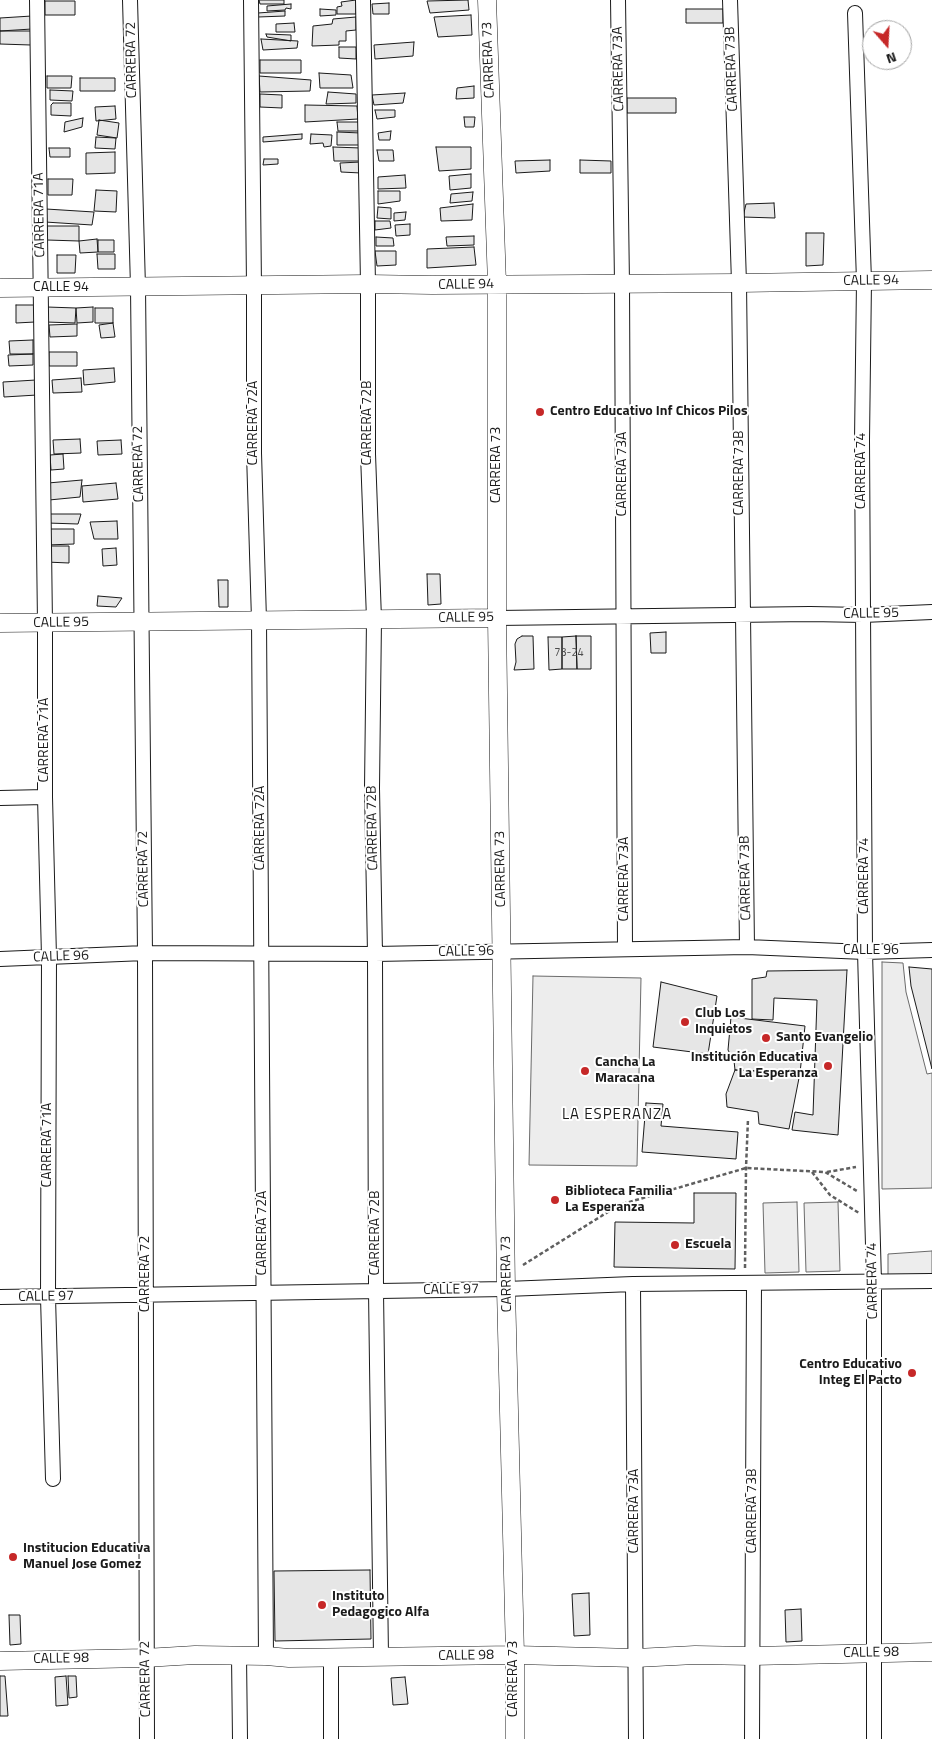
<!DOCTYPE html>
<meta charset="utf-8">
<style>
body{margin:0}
#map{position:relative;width:932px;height:1739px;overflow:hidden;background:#fff;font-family:"Titillium Web",sans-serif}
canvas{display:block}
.north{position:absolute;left:862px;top:20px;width:50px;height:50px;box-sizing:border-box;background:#fff;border:1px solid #a3a3a3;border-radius:50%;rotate:161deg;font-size:14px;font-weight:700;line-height:20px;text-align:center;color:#1a1a1a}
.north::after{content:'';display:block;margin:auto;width:18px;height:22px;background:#c62828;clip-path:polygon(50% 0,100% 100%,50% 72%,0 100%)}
</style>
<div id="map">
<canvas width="932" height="1739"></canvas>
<div class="north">N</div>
</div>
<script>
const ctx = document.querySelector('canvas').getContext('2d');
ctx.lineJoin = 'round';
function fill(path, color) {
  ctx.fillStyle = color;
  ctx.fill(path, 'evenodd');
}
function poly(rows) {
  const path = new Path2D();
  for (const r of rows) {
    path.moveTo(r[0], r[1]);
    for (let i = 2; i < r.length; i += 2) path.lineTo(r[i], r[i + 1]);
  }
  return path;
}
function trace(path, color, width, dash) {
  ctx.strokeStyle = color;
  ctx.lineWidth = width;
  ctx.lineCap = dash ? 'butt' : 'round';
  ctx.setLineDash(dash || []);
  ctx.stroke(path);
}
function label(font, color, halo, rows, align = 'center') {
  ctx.font = font + ' "Titillium Web",sans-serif';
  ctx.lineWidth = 4;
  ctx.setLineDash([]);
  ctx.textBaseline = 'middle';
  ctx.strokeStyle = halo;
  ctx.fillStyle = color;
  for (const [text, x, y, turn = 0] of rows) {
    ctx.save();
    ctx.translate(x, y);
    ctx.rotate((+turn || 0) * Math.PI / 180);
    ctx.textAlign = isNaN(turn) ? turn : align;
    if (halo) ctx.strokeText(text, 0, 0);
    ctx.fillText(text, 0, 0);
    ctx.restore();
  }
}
const green = poly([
 [882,962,903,963,906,992,927,1074,932,1073,932,1188,882,1189,882,962],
 [533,976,641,978,637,1166,529,1165,533,976],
 [797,1202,799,1272,765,1273,763,1203,797,1202],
 [838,1202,840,1271,806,1272,804,1203,838,1202],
 [932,1251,932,1274,888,1275,888,1254,932,1251]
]);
const building = poly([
 [259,0,284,0,284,4,260,4,259,0],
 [356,0,356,14,337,14,337,7,342,6,341,2,356,0],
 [468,0,469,10,430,13,427,1,468,0],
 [45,1,75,1,75,15,45,15,45,1],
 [389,3,389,14,373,14,372,4,389,3],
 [291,4,291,9,286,8,285,10,267,11,267,6,291,4],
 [320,9,336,10,336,15,320,16,320,9],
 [686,9,723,9,723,23,686,23,686,9],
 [285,11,285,16,258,17,258,13,285,11],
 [471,15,472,35,438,37,434,17,471,15],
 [32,16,32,29,0,31,0,18,32,16],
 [356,17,356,30,346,31,346,41,339,41,339,45,312,46,313,26,332,24,333,19,356,17],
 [294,23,295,32,276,32,276,24,294,23],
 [0,31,31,31,31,45,0,44,0,31],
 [266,34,291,35,291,41,267,37,266,34],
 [261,39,298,41,297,48,263,50,261,39],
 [414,42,413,56,375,59,374,45,414,42],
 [339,47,356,47,356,59,339,58,339,47],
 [260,60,301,60,301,73,260,73,260,60],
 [319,73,351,75,353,88,320,88,319,73],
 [47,76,72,76,71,88,47,88,47,76],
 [259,76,311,80,310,91,260,92,259,76],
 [80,78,115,78,115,91,80,91,80,78],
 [474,86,474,98,456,99,457,88,474,86],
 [50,90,73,91,72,101,50,100,50,90],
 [328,92,356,94,356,103,326,104,328,92],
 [405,93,403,103,374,105,372,95,405,93],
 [260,94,282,95,282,108,260,107,260,94],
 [627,98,676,98,676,113,627,113,627,98],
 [53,103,71,103,71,116,51,115,51,105,53,103],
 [305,105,357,106,358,119,305,122,305,105],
 [115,106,116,119,96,121,95,107,115,106],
 [375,110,395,110,395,117,377,119,375,110],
 [464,117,475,117,474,127,465,127,464,117],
 [83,118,82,127,64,132,65,122,83,118],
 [99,120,119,123,117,138,97,135,99,120],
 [337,122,362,122,362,131,338,131,337,122],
 [391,131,390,140,379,140,378,133,391,131],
 [337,132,361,133,362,145,337,145,337,132],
 [302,134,302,139,263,142,263,137,302,134],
 [311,134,332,135,331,146,324,147,323,143,310,144,311,134],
 [96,137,116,138,115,149,95,148,96,137],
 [333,147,361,148,362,161,334,161,333,147],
 [436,147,471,147,471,169,439,171,436,147],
 [49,148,70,148,70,157,50,157,49,148],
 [377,150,393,150,394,161,379,161,377,150],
 [115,152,115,173,86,174,86,153,115,152],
 [264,159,278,159,278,164,263,165,264,159],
 [550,160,550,171,516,173,515,161,550,160],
 [580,160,611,161,611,173,580,173,580,160],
 [361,162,361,173,341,172,340,163,361,162],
 [471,174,471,188,450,190,449,176,471,174],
 [405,175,406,188,378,189,378,177,405,175],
 [48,179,73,179,72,195,48,195,48,179],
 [96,190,117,191,116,212,94,211,96,190],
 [378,191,400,191,400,201,378,204,378,191],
 [473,192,472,201,450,203,451,194,473,192],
 [774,203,775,218,743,217,746,204,774,203],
 [473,204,472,220,441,221,440,208,473,204],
 [378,207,391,208,391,219,377,218,378,207],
 [46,209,94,212,92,225,45,222,46,209],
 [406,212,405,220,394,221,394,213,406,212],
 [375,221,390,221,391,228,375,230,375,221],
 [410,224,410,235,396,236,395,225,410,224],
 [47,226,79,226,79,241,47,240,47,226],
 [806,233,824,233,823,265,806,266,806,233],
 [474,236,474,245,447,246,446,237,474,236],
 [376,237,393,238,394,246,376,246,376,237],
 [97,239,98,252,80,253,79,241,97,239],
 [98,240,114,240,114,252,98,252,98,240],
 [474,247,476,265,427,268,427,249,474,247],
 [375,251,396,251,396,265,377,266,375,251],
 [97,254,115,254,115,269,98,269,97,254],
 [57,255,76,255,75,273,57,273,57,255],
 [16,305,35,305,35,322,16,323,16,305],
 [47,307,76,308,75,323,46,322,47,307],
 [93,307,93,322,77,323,76,308,93,307],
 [95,308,113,308,113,323,95,323,95,308],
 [113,323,115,337,101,338,99,325,113,323],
 [77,324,77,336,50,337,49,325,77,324],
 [33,340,33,354,10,354,9,341,33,340],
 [49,352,77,352,77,366,49,366,49,352],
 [33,354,33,365,9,366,8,355,33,354],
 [114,368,115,382,84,385,83,370,114,368],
 [81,378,82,392,53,393,52,380,81,378],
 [36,380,37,395,4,397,3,382,36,380],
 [80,439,81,453,54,454,53,440,80,439],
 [121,440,122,454,98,455,97,441,121,440],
 [63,454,64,469,51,470,50,455,63,454],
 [82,480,80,497,49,500,48,483,82,480],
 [116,483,118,499,83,502,82,486,116,483],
 [47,514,81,514,78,524,47,523,47,514],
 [117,521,118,539,94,539,90,522,117,521],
 [47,529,74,529,74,544,47,545,47,529],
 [46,546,69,546,69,563,46,562,46,546],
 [116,548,117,565,103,566,102,549,116,548],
 [427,574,440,574,441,604,428,605,427,574],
 [218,580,228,580,228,607,219,607,218,580],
 [98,596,122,598,116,607,97,606,98,596],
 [666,632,666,653,651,653,650,633,666,632],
 [522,636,533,636,534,669,514,670,516,662,515,644,517,639,522,636],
 [576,636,591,636,591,669,577,669,576,636],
 [576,636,577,669,562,669,562,637,576,636],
 [548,637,562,637,562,669,549,670,548,637],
 [909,967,932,969,932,1069,911,986,909,967],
 [847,970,838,1135,792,1130,795,1112,813,1115,817,1000,774,998,773,1020,752,1019,752,979,766,977,767,971,847,970],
 [661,982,717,996,708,1054,653,1047,661,982],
 [731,1017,805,1026,800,1073,735,1070,734,1061,728,1050,731,1017],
 [735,1070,800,1073,789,1129,759,1124,758,1112,727,1107,726,1094,735,1070],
 [646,1103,663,1104,661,1126,738,1132,736,1159,642,1152,646,1103],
 [694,1193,736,1193,735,1269,614,1267,615,1222,694,1223,694,1193],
 [370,1570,371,1639,275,1641,274,1571,370,1570],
 [589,1593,590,1635,574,1636,572,1594,589,1593],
 [801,1609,802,1641,786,1642,785,1610,801,1609],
 [9,1615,20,1615,21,1644,10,1645,9,1615],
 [0,1676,5,1676,8,1716,0,1716,0,1676],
 [66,1676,68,1705,56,1706,55,1677,66,1676],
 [68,1676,76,1676,77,1697,69,1698,68,1676],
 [405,1677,408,1704,393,1705,391,1678,405,1677]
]);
const path = poly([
 [812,1172,830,1195,859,1213],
 [827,1172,856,1167],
 [523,1265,619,1205,746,1168,825,1172,857,1191],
 [745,1268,746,1168,748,1119]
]);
const minor = poly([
 [37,0,45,623,45,797,49,957,48,1297,53,1479],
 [130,0,138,287,145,953,147,1739],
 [251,0,254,286,254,453,259,620,266,1656],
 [363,0,368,284,368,454,374,619,372,788,375,954,376,1291,381,1656],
 [618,0,622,283,625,949],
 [730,0,739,283,747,947],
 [855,13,864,281,862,440,865,952,874,1282,874,1739],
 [497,618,810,614,863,615,932,612],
 [0,798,45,797],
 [0,959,145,953,375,954,747,947,865,952,932,950],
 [633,1284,636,1739],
 [0,1297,506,1289,633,1284,932,1281],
 [239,1656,240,1739],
 [331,1657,331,1739],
 [752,1739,754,1283]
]);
const tertiary = poly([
 [487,0,497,284,497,618,506,1289,515,1655,515,1739],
 [0,288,368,284,432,285,739,283,932,280],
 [0,623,497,618],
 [0,1661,145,1658,195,1655,266,1656,289,1658,515,1655,636,1658,695,1655,752,1656,932,1652]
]);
const markers = [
 [540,412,5,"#c62828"],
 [685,1022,5,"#c62828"],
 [766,1038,5,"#c62828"],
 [828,1066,5,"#c62828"],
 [585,1071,5,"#c62828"],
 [555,1200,5,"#c62828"],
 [675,1245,5,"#c62828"],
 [912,1373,5,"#c62828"],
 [13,1557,5,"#c62828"],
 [322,1605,5,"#c62828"]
];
const numberNames = [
 ["73-24",569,653]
];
const streetNames = [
 ["CARRERA 72",132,60,-91],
 ["CARRERA 73",489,60,-92],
 ["CARRERA 73A",619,69,-91],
 ["CARRERA 73B",732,69,-92],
 ["CARRERA 71A",40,215,-91],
 ["CALLE 94",871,281,-1],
 ["CALLE 94",466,285,-1],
 ["CALLE 94",61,288],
 ["CARRERA 72A",254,423,-90],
 ["CARRERA 72B",368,423,-90],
 ["CARRERA 72",139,464,-91],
 ["CARRERA 73",497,465,-90],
 ["CARRERA 74",862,471,-90],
 ["CARRERA 73B",740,473,-90],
 ["CARRERA 73A",623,474,-90],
 ["CALLE 95",871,614,-1],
 ["CALLE 95",466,618,-1],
 ["CALLE 95",61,623,-1],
 ["CARRERA 71A",45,740,-90],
 ["CARRERA 72A",261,828,-90],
 ["CARRERA 72B",373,828,-91],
 ["CARRERA 72",144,869,-91],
 ["CARRERA 73",501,869,-91],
 ["CARRERA 74",865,876,-90],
 ["CARRERA 73B",746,878,-91],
 ["CARRERA 73A",625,879,-90],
 ["CALLE 96",871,951],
 ["CALLE 96",466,952,-1],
 ["CALLE 96",61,957,-2],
 ["CARRERA 71A",48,1145,-90],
 ["CARRERA 72A",263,1233,-90],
 ["CARRERA 72B",376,1233,-90],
 ["CARRERA 72",146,1274,-90],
 ["CARRERA 73",507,1274,-91],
 ["CARRERA 74",873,1281,-91],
 ["CALLE 97",451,1290,-1],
 ["CALLE 97",46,1297,-1],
 ["CARRERA 73A",635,1511,-90],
 ["CARRERA 73B",753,1511,-90],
 ["CALLE 98",871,1653,-1],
 ["CALLE 98",466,1656,-1],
 ["CALLE 98",61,1659,-1],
 ["CARRERA 72",146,1679,-91],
 ["CARRERA 73",514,1679,-90]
];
const poiNames = [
 ["Centro Educativo Inf Chicos Pilos",550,412],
 ["Club Los",695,1014],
 ["Inquietos",695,1030],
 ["Santo Evangelio",776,1038],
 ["Institución Educativa",818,1058,"right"],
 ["La Esperanza",818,1074,"right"],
 ["Cancha La",595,1063],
 ["Maracana",595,1079],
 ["Biblioteca Familia",565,1192],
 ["La Esperanza",565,1208],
 ["Escuela",685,1245],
 ["Centro Educativo",902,1365,"right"],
 ["Integ El Pacto",902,1381,"right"],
 ["Institucion Educativa",23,1549],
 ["Manuel Jose Gomez",23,1565],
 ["Instituto",332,1597],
 ["Pedagogico Alfa",332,1613]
];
const neighbourhoodNames = [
 ["LA ESPERANZA",617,1115]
];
fill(green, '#ededed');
trace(green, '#6a6a6a', 1);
fill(building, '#e6e6e6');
trace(building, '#1a1a1a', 1);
trace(minor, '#1a1a1a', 16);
trace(tertiary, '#1a1a1a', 19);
trace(path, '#5f5f5f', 2.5, [4, 2.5]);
trace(minor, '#fff', 14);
trace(tertiary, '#fff', 18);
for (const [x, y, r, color] of markers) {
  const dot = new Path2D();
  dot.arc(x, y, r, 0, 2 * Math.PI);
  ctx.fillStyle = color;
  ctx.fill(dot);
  trace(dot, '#fff', 2);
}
label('11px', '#4d4d4d', null, numberNames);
label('14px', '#1a1a1a', '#fff', streetNames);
label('bold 14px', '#1a1a1a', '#fff', poiNames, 'left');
ctx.letterSpacing = '1px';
label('15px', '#1a1a1a', '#fff', neighbourhoodNames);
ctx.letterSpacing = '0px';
</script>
